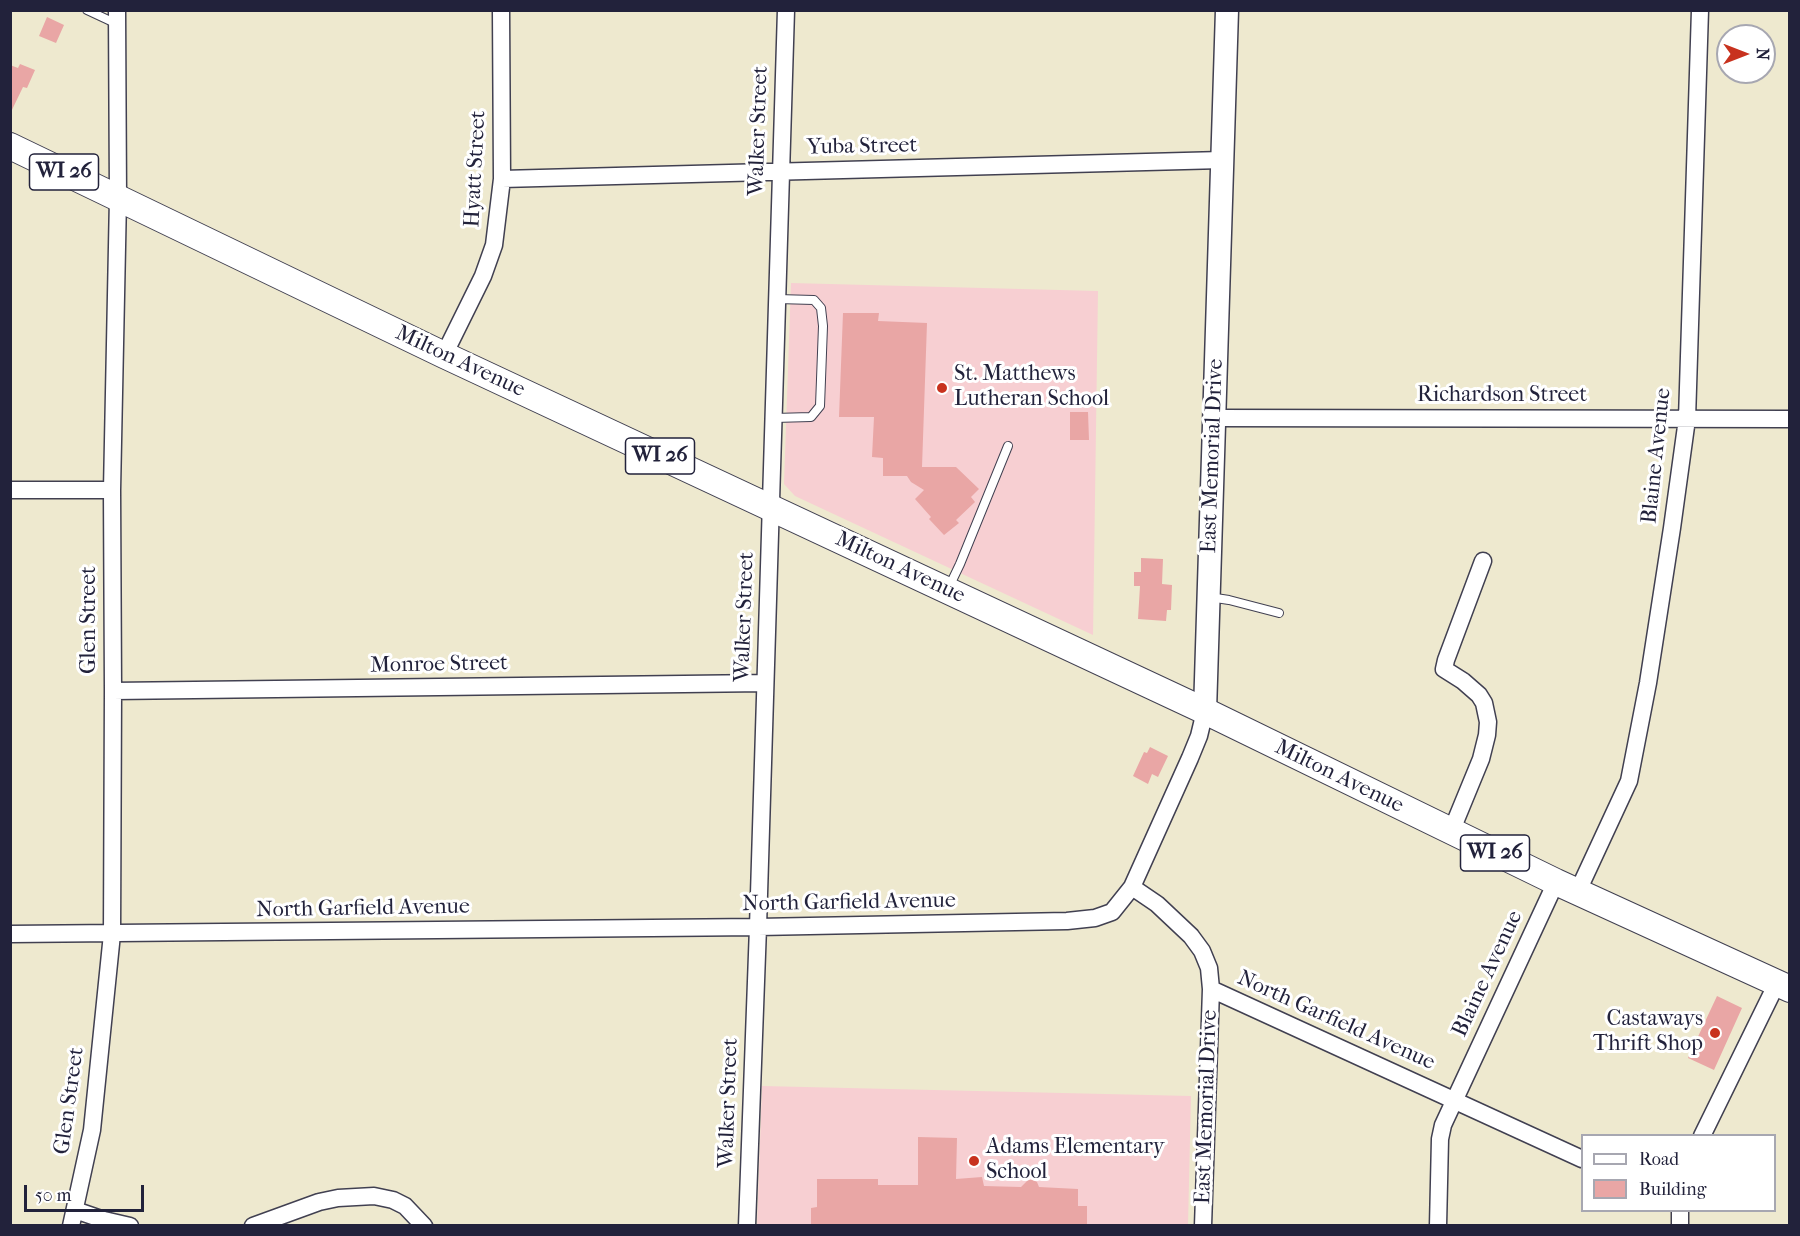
<!DOCTYPE html>
<style>
body{margin:0}
#map{position:relative;width:1800px;height:1236px;overflow:hidden;background:#eee9cf;font-family:"IM FELL French Canon",serif}
canvas{display:block}
.frame{position:absolute;inset:0;border:12px solid #22223b;pointer-events:none}
.legend{position:absolute;left:1581px;top:1134px;width:195px;height:78px;box-sizing:border-box;background:#fff;border:2px solid #a7a7b1;margin:0;padding:8px 10px;list-style:none;font-size:18px;color:#22223b}
.legend li{display:flex;align-items:center;gap:12px;height:30px}
.legend b{width:30px;border:2px solid #a7a7b1}
.north{position:absolute;left:1716px;top:24px;width:60px;height:60px;box-sizing:border-box;background:#fff;border:2px solid #a7a7b1;border-radius:50%;rotate:90deg;font-size:16px;font-weight:700;line-height:24px;text-align:center;color:#22223b}
.north::after{content:'';display:block;margin:auto;width:21px;height:27px;background:#c8321e;clip-path:polygon(50% 0,100% 100%,50% 72%,0 100%)}
.scale{position:absolute;left:24px;top:1185px;width:120px;height:27px;box-sizing:border-box;border:3px solid #22223b;border-top:0;padding-left:8px;font-size:18px;line-height:21px;white-space:nowrap;color:#22223b;-webkit-text-stroke:4px #fff;paint-order:stroke}
</style>
<div id="map">
<canvas width="1800" height="1236"></canvas>
<div class="frame"></div>
<ul class="legend">
<li><b style="height:8px;background:#fff"></b>Road</li>
<li><b style="height:16px;background:#e9a6a5"></b>Building</li>
</ul>
<div class="north">N</div>
<div class="scale">50 m</div>
</div>
<script>
const ctx = document.querySelector('canvas').getContext('2d');
ctx.lineJoin = 'round';
function fill(path, color) {
  ctx.fillStyle = color;
  ctx.fill(path, 'evenodd');
}
function poly(rows) {
  const path = new Path2D();
  for (const r of rows) {
    path.moveTo(r[0], r[1]);
    for (let i = 2; i < r.length; i += 2) path.lineTo(r[i], r[i + 1]);
  }
  return path;
}
function trace(path, color, width, dash) {
  ctx.strokeStyle = color;
  ctx.lineWidth = width;
  ctx.lineCap = dash ? 'butt' : 'round';
  ctx.setLineDash(dash || []);
  ctx.stroke(path);
}
function label(font, color, halo, rows, align = 'center') {
  ctx.font = font + ' "IM FELL French Canon",serif';
  ctx.lineWidth = 6;
  ctx.setLineDash([]);
  ctx.textBaseline = 'middle';
  ctx.strokeStyle = halo;
  ctx.fillStyle = color;
  for (const [text, x, y, turn = 0] of rows) {
    ctx.save();
    ctx.translate(x, y);
    ctx.rotate((+turn || 0) * Math.PI / 180);
    ctx.textAlign = isNaN(turn) ? turn : align;
    if (halo) ctx.strokeText(text, 0, 0);
    ctx.fillText(text, 0, 0);
    ctx.restore();
  }
}
const built = poly([
 [791,283,1098,291,1093,635,795,496,784,484],
 [762,1086,1191,1096,1188,1225,757,1226]
]);
const building = poly([
 [47,17,64,25,56,43,39,36],
 [20,64,35,70,27,88,23,87,10,114,10,65,18,68],
 [843,313,879,313,878,321,927,323,922,467,956,467,979,489,971,497,975,502,956,520,959,523,944,535,929,519,931,517,915,499,924,490,911,482,907,476,883,476,883,458,872,457,874,417,839,417],
 [1070,412,1088,412,1089,440,1070,440],
 [1141,558,1163,559,1162,584,1172,585,1171,610,1167,610,1166,621,1138,619,1140,586,1134,586,1134,572,1141,572],
 [1150,747,1168,756,1158,777,1152,774,1148,784,1133,776,1144,752,1147,753],
 [1717,996,1742,1008,1714,1070,1688,1058],
 [918,1137,957,1138,956,1179,982,1177,984,1186,1021,1187,1028,1180,1033,1180,1037,1182,1039,1187,1078,1189,1078,1206,1087,1206,1087,1226,811,1226,811,1208,817,1207,817,1179,878,1179,878,1185,918,1185]
]);
const service = poly([
 [87,10,117,24],
 [774,418,811,417,820,406,823,326,821,308,814,300,777,299],
 [949,587,960,564,1008,446],
 [1209,597,1229,600,1279,613]
]);
const minor = poly([
 [502,179,1222,160],
 [444,355,483,276,494,245,502,179,501,10],
 [1214,418,1790,419],
 [10,490,112,490],
 [113,691,765,683],
 [1451,832,1481,759,1487,735,1488,722,1484,703,1479,695,1463,681,1444,669,1446,660,1483,561],
 [1132,887,1157,904,1191,936,1202,951,1209,968,1211,989,1582,1159],
 [1578,891,1629,781,1648,683,1672,528,1687,419,1700,10],
 [10,934,758,927,1067,921,1095,918,1112,912,1132,887,1190,758,1199,736,1205,711],
 [1702,1136,1777,983],
 [75,1210,104,1220,130,1226],
 [71,1226,92,1130,112,934,113,691,112,490,118,198,117,10],
 [253,1226,319,1202,338,1198,374,1196,393,1200,405,1206,424,1226],
 [747,1226,758,927,786,10],
 [1203,1226,1211,989],
 [1438,1226,1440,1139,1443,1125,1556,882],
 [1680,1226,1680,1210]
]);
const secondary = poly([
 [1205,711,1227,10]
]);
const primary = poly([
 [10,146,444,355,1205,711,1556,882,1790,989]
]);
const markers = [
 [942,388,6,"#c8321e"],
 [1715,1033,6,"#c8321e"],
 [974,1161,6,"#c8321e"]
];
const shields = [
 [64,172,69],
 [660,456,69],
 [1495,853,69]
];
const shieldNames = [
 ["WI 26",64,172],
 ["WI 26",660,456],
 ["WI 26",1495,853]
];
const streetNames = [
 ["Walker Street",759,131,-88],
 ["Yuba Street",862,147,-1],
 ["Hyatt Street",476,169,-87],
 ["Milton Avenue",460,362,25],
 ["Richardson Street",1502,396],
 ["East Memorial Drive",1213,456,-88],
 ["Blaine Avenue",1657,456,-84],
 ["Milton Avenue",900,568,25],
 ["Walker Street",745,617,-88],
 ["Glen Street",90,620,-90],
 ["Monroe Street",439,665,-1],
 ["Milton Avenue",1339,777,26],
 ["North Garfield Avenue",849,903,-1],
 ["North Garfield Avenue",363,909,-1],
 ["Blaine Avenue",1488,974,-65],
 ["North Garfield Avenue",1336,1021,24],
 ["Glen Street",70,1101,-82],
 ["Walker Street",729,1103,-88],
 ["East Memorial Drive",1207,1107,-88]
];
const poiNames = [
 ["St. Matthews",954,375],
 ["Lutheran School",954,400],
 ["Castaways",1703,1020,"right"],
 ["Thrift Shop",1703,1045,"right"],
 ["Adams Elementary",986,1148],
 ["School",986,1173]
];
fill(built, '#f7cfd2');
fill(building, '#e9a6a5');
trace(service, '#414051', 10);
trace(minor, '#414051', 19);
trace(secondary, '#414051', 25);
trace(primary, '#414051', 28);
trace(service, '#fff', 8);
trace(minor, '#fff', 16);
trace(secondary, '#fff', 22);
trace(primary, '#fff', 26);
for (const [x, y, r, color] of markers) {
  const dot = new Path2D();
  dot.arc(x, y, r, 0, 2 * Math.PI);
  ctx.fillStyle = color;
  ctx.fill(dot);
  trace(dot, '#fff', 2);
}
for (const [x, y, w] of shields) {
  const box = new Path2D();
  box.roundRect(x - w / 2, y - 18, w, 36, 4.5);
  ctx.fillStyle = '#fff';
  ctx.fill(box);
  trace(box, '#22223b', 1.5);
}
label('bold 21px', '#22223b', null, shieldNames);
label('22px', '#22223b', '#fff', streetNames);
label('22px', '#22223b', '#fff', poiNames, 'left');
</script>
